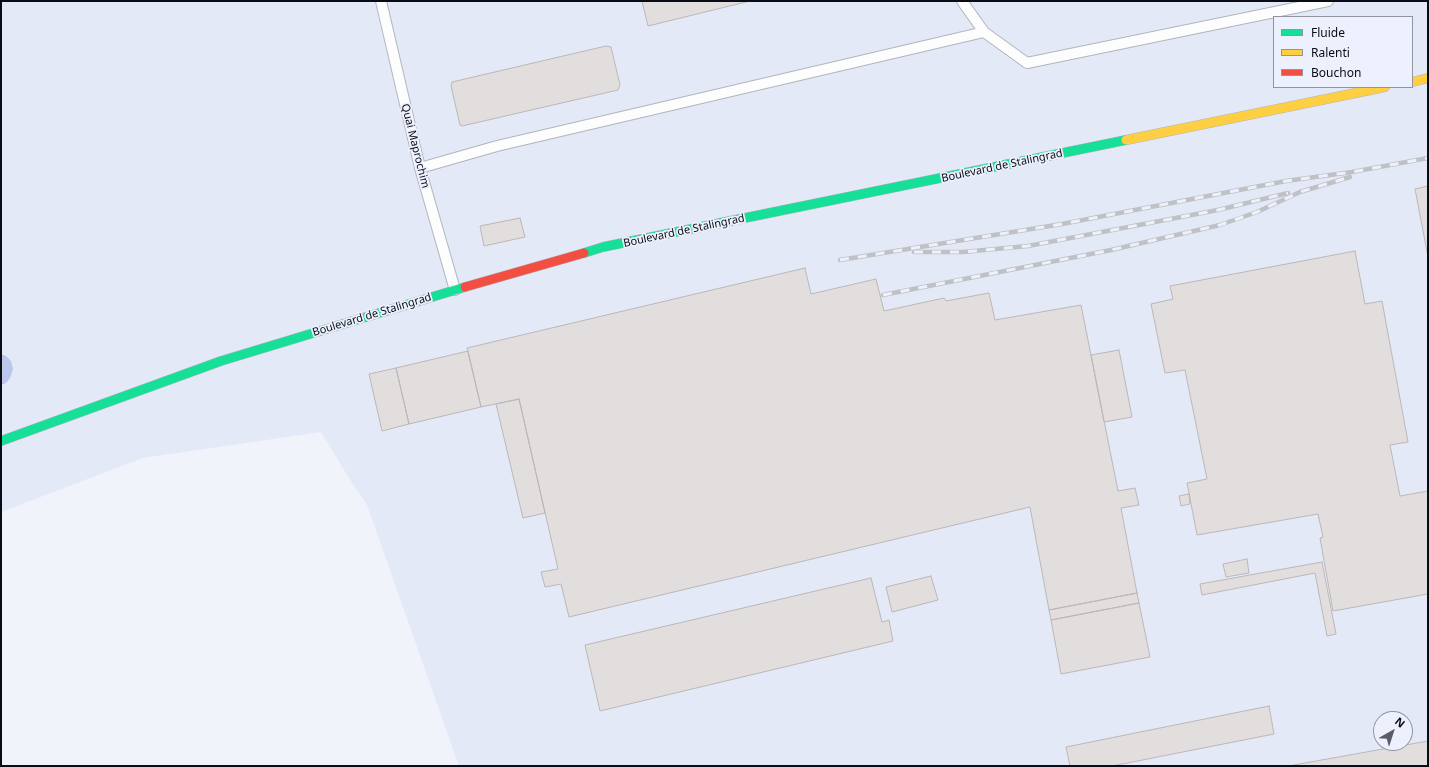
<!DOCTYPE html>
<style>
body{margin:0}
#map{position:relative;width:1429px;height:767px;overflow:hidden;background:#f0f3fa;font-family:"Noto Sans",sans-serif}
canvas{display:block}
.frame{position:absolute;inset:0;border:2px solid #0a0c15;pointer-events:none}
.legend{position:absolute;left:1273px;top:16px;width:140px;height:72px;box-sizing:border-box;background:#edf1fd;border:1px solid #9295a0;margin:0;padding:5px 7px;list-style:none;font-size:12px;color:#0a0c15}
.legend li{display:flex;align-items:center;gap:8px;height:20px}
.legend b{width:20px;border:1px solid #9295a0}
.north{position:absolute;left:1373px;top:711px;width:40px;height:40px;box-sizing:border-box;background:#edf1fd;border:1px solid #9295a0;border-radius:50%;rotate:39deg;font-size:11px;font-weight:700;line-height:16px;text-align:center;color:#0a0c15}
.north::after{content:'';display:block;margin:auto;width:14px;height:18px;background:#5a5d65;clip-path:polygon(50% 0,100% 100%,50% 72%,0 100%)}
</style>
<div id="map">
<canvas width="1429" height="767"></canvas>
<div class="frame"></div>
<ul class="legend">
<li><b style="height:5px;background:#16e098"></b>Fluide</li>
<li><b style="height:5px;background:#ffcf43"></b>Ralenti</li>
<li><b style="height:5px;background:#f24e42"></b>Bouchon</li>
</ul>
<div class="north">N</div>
</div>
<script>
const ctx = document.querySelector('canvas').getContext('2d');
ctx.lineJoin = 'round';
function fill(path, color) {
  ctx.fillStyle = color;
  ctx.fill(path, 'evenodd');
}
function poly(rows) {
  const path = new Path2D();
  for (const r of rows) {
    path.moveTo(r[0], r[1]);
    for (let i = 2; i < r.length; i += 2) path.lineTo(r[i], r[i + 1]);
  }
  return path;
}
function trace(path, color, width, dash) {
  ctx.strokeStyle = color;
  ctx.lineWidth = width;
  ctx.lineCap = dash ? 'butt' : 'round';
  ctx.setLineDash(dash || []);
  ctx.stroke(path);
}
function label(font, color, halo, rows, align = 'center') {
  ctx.font = font + ' "Noto Sans",sans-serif';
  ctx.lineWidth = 3.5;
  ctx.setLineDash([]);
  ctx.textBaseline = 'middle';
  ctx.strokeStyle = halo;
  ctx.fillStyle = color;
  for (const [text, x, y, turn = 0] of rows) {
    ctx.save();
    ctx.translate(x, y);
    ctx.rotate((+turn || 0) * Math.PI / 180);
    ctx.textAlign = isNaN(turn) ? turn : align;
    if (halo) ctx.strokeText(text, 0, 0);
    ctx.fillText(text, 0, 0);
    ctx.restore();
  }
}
const built = poly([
 [1,1,1428,1,1428,766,459,766,367,505,352,483,321,432,143,458,1,512],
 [1274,17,1412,17,1412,87,1274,87],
 [1381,719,1405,719,1405,743,1381,743]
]);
const water = poly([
 [1,354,6,356,11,361,13,369,10,378,6,383,1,385]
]);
const building = poly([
 [642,1,750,1,648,26,642,1],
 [606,46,611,47,620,85,618,90,462,126,460,125,451,86,452,82,606,46],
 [1428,186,1428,257,1415,189,1428,186],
 [520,218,525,237,484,246,480,226,520,218],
 [1355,251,1365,304,1382,301,1408,442,1390,445,1400,496,1428,491,1428,594,1333,611,1320,538,1323,537,1318,514,1197,535,1187,483,1207,479,1185,370,1165,373,1151,304,1173,299,1170,286,1355,251],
 [805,268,811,294,876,279,884,311,944,298,946,301,989,293,995,320,1081,305,1118,491,1135,488,1139,505,1121,508,1137,593,1049,610,1030,507,569,617,561,584,545,587,541,572,558,569,519,399,481,407,467,348,805,268],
 [1119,350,1132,417,1104,422,1091,355,1119,350],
 [468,351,481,407,409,424,396,368,468,351],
 [396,368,409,424,382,431,369,374,396,368],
 [519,399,545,513,523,518,496,404,519,399],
 [1189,494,1190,504,1181,506,1179,496,1189,494],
 [1247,559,1249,573,1226,577,1223,564,1247,559],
 [1322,562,1336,634,1327,636,1315,573,1202,595,1200,584,1322,562],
 [931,576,938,600,892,612,886,587,931,576],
 [871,578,882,622,889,620,893,641,600,711,585,645,871,578],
 [1137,593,1139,603,1051,620,1049,610,1137,593],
 [1139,603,1150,657,1061,674,1051,620,1139,603],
 [1269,706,1274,734,1112,766,1070,766,1066,747,1269,706],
 [1428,741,1428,766,1288,766,1428,741]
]);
const lane = poly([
 [381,1,420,168,455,290],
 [962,1,984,32,1027,63,1328,1],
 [420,168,497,146,984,32]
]);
const fast = poly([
 [584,253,603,247,1126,140],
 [1,441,221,361,465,287]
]);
const slow = poly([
 [1412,82,1428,78],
 [1126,140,1385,87]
]);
const jam = poly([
 [465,287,584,253]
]);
const rail = poly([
 [914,252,963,252,1028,246,1218,210,1288,193],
 [840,260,1062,224,1286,181,1352,172,1428,158],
 [883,295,1111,250,1220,225,1257,212,1300,192,1350,177]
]);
const streetNames = [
 ["Quai Maprochim",415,146,76],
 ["Boulevard de Stalingrad",1002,166,-12],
 ["Boulevard de Stalingrad",684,231,-12],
 ["Boulevard de Stalingrad",372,315,-17]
];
fill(built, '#e4e9f7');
fill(water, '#bac6eb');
fill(building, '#e2dede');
trace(building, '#bcb8b8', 1);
trace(lane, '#b2b5bd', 12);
trace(fast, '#b2b5bd', 10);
trace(slow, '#b2b5bd', 10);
trace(jam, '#b2b5bd', 10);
trace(lane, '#fdfdfe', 10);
trace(fast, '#16e098', 9);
trace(slow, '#ffcf43', 9);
trace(jam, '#f24e42', 9);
trace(rail, '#c0c1c4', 4.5);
trace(rail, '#edf1fd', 3, [9]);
label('11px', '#0a0c15', '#edf1fd', streetNames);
</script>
